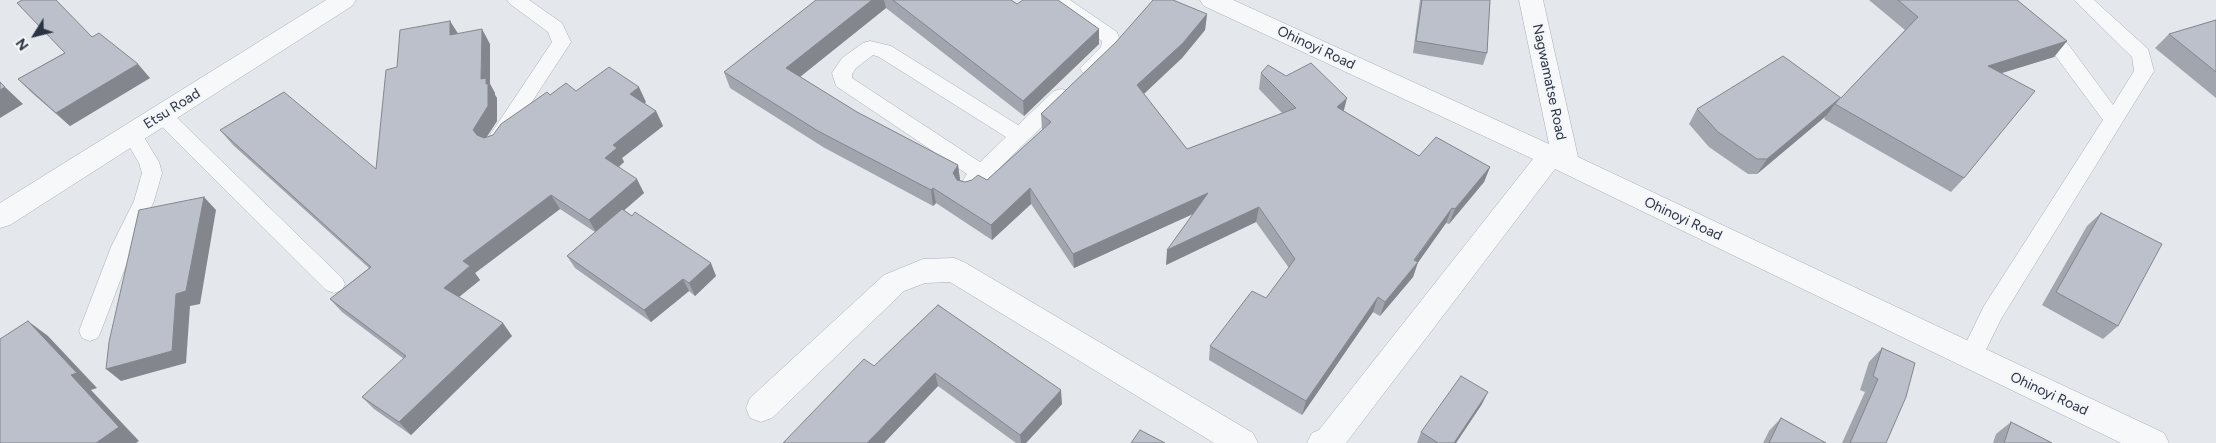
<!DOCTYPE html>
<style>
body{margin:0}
#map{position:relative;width:2216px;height:443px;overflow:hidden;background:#e4e7ec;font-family:Figtree,sans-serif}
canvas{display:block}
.north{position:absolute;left:10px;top:10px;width:50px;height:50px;-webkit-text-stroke:4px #f4f6f9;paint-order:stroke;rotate:234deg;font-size:14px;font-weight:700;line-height:20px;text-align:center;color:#2b3445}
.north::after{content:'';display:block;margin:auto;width:18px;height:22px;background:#2b3445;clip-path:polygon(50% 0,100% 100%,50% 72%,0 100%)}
</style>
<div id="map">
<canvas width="2216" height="443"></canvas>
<div class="north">N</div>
</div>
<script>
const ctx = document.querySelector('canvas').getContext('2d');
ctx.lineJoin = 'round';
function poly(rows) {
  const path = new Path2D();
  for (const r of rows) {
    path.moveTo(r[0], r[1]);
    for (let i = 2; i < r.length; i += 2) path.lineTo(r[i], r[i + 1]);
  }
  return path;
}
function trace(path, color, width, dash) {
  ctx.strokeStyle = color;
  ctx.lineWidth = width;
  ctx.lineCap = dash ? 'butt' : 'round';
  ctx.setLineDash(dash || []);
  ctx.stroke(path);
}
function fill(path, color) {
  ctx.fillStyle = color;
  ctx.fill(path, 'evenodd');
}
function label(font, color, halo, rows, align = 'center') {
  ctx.font = font + ' Figtree,sans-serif';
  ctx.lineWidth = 4.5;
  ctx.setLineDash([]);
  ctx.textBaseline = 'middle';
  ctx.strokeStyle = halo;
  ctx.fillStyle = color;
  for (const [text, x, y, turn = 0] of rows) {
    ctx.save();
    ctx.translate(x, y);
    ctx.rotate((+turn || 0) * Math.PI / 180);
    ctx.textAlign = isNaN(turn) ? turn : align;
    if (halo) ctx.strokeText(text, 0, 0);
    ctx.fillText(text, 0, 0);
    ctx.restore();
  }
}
const lane = poly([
 [507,0,529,0,562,23,571,42,503,146,496,149,489,146,486,141,552,42,548,32,510,4,507,0],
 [1050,0,1070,0,1117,32,1121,43,1115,56,1097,73,1090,75,1083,73,1080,68,1101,47,1102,41,1053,5,1050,0],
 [1991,0,2012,0,2068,44,2113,105,2134,71,2132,57,2074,0,2094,0,2148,49,2154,71,2001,319,1979,364,1971,367,1963,364,1959,357,1984,306,2103,120,2054,54,1994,4,1991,0],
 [870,41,891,46,1018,125,1054,91,1061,89,1068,91,1071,96,1068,101,979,188,972,190,965,188,962,182,967,174,836,86,832,73,842,58,863,43,870,41],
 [873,55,879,57,1006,137,980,162,852,78,852,74,856,68,873,55],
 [162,108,169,110,342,278,345,284,342,290,334,293,326,290,155,120,152,115,155,110,162,108],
 [132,126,139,129,159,162,162,173,154,201,133,247,101,331,98,338,90,341,82,338,79,331,111,247,134,201,142,173,139,163,122,134,125,129,132,126]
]);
const street = poly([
 [326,0,356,0,352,6,10,225,0,228,0,203,326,0],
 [1200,0,1233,0,1549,144,1519,0,1543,0,1578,157,2164,433,2169,443,2121,443,1555,169,1346,443,1307,443,1312,433,1319,430,1533,159,1204,6,1200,0],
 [954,258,964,262,1253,433,1258,443,1214,443,950,282,925,283,904,291,772,418,761,422,750,418,746,408,750,398,884,275,923,259,954,258]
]);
const wall = poly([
 [816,0,1011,0,1017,4,1099,29,1099,44,1024,116,886,8,800,77,857,112,958,165,960,180,965,182,987,180,1042,130,1041,114,1207,14,1205,30,1182,58,1144,94,1187,149,1282,113,1259,89,1261,73,1344,111,1419,156,1490,167,1484,182,1449,224,1446,223,1418,262,1413,277,1380,316,1373,312,1302,415,1209,360,1210,346,1266,298,1289,268,1256,222,1166,265,1193,214,1074,268,1031,204,992,240,936,203,933,206,823,147,730,88,724,72],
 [1420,0,1490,0,1487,53,1483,65,1413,53],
 [1869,0,2017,0,2067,41,2054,57,2001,73,1964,178,1951,192,1824,119,1826,116,1757,174,1748,174,1709,147,1689,124,1697,109,1841,98,1905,30],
 [2216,20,2216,98,2155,48,2169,34],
 [458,34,490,44,490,84,495,93,495,95,497,98,497,121,486,138,493,135,550,95,576,91,646,102,644,103,656,111,663,126,622,158,624,162,619,167,644,193,624,210,716,276,695,296,689,291,651,322,575,268,567,256,595,232,560,209,475,273,480,280,459,297,512,336,411,435,374,409,362,397,404,359,342,312,330,299,369,268,233,145,220,130,376,169,397,67],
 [92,37,150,78,70,126,32,93,18,79],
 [2101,213,2118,326,2103,339,2042,305,2087,226],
 [938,305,1062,404,1026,443,1016,443,938,386,884,443,874,366],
 [1882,348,1886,443,1842,443,1865,392,1860,390,1869,362],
 [1482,404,1456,443,1417,443,1421,432],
 [1781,418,1826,443,1763,443,1769,431],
 [2011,422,2052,443,1993,443,1996,434]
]);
const shadedWall = poly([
 [872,0,884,0,886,8,791,84,786,68],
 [1207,14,1205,30,1182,58,1136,101,1137,85],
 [450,21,459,35,450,35],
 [482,29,490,44,490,84,495,93,495,95,497,98,497,121,482,144,473,130,481,79],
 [1099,29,1099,44,1024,116,1023,101],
 [2067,41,2054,57,1976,81,1988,66],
 [138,64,150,78,70,126,56,113],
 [5,87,23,104,0,118,0,90],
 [639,87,646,102,637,109,630,94],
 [1347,98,1343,114,1337,107],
 [1840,98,1835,104,1826,116,1757,174,1767,159],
 [656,111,663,126,622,158,624,162,612,172,605,158,613,145],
 [958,165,960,180,955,188,953,173],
 [1490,167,1484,182,1449,224,1455,209],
 [637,179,644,193,597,234,589,220],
 [933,188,936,203,933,206,931,190],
 [1030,188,1031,204,992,240,991,225],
 [1208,193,1206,208,1074,268,1073,254],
 [551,195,560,209,475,273,480,280,454,301,444,288,463,261],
 [204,197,216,210,200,304,190,306,186,363,121,381,106,369],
 [1259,207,1256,222,1166,265,1167,250],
 [1452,208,1446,223,1417,264,1418,262,1413,277,1380,316,1385,302],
 [711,263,716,276,695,296,689,283],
 [683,279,689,291,651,322,644,310],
 [1378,297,1373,312,1302,415,1306,401],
 [28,321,48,336,97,388,91,390,139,441,136,443,96,443],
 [503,323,512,336,411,435,399,422],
 [935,373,938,386,884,443,867,443],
 [1061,390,1062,404,1026,443,1021,443,1020,435],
 [1488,392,1482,404,1456,443,1454,443]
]);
const building = poly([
 [22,0,56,0,92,37,99,33,138,64,56,113,18,79,65,53,17,3,22,0],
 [816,0,872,0,786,68,857,112,958,165,953,173,957,180,965,182,972,180,978,175,987,180,1051,122,1041,114,1116,42,1153,0,1173,0,1207,14,1183,43,1137,85,1187,149,1296,108,1261,73,1268,65,1286,76,1311,63,1347,98,1337,107,1419,156,1436,137,1490,167,1455,209,1452,208,1414,260,1418,262,1385,302,1378,297,1306,401,1210,346,1252,291,1266,298,1295,259,1259,207,1167,250,1208,193,1073,254,1030,188,991,225,933,188,931,190,818,131,724,72,816,0],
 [893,0,1011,0,1017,4,1023,0,1058,0,1099,29,1023,101,893,0],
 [1422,0,1490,0,1487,53,1416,41,1422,0],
 [1898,0,2017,0,2067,41,1988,66,2035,91,1964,178,1835,104,1840,98,1767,159,1757,159,1718,132,1697,109,1783,56,1841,98,1918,17,1898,0],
 [2216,20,2216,72,2169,34,2216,20],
 [450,21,450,35,482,29,481,79,486,78,486,84,488,84,488,106,473,130,477,135,484,138,493,135,501,124,547,92,550,95,566,83,576,91,609,67,639,87,630,94,656,111,613,145,617,148,605,158,637,179,589,220,551,195,463,261,470,266,444,288,503,323,399,422,362,397,406,356,330,299,371,267,220,130,284,92,376,169,386,70,397,67,400,30,450,21],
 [0,82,5,87,0,90,0,82],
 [204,197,186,291,176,294,172,351,106,369,109,342,139,210,204,197],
 [622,209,632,216,635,212,711,263,689,283,683,279,644,310,567,256,622,209],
 [2101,213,2162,244,2118,326,2056,292,2101,213],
 [938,305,1061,390,1020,435,935,373,867,443,783,443,864,359,874,366,938,305],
 [28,321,77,373,71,375,119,427,96,443,0,443,0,339,28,321],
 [1882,348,1915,363,1906,397,1886,443,1850,443,1878,379,1873,376,1882,348],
 [1461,376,1488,392,1454,443,1438,443,1421,432,1461,376],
 [1781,418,1826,443,1769,443,1781,418],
 [2011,422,2052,443,2004,443,2011,422],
 [1140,430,1165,443,1131,443,1140,430]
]);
const streetNames = [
 ["Ohinoyi Road",1316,48,25],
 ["Nagwamatse Road",1549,82,78],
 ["Etsu Road",172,109,-32],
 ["Ohinoyi Road",1683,219,25],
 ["Ohinoyi Road",2049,394,25]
];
trace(lane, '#a9aeb7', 1);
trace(street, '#a9aeb7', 1);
fill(lane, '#f7f8fa');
fill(street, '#f7f8fa');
fill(wall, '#a1a5ae');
fill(shadedWall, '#83868d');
fill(building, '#bbc0ca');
trace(building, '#83868d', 1);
label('14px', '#2b3445', '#f4f6f9', streetNames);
</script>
